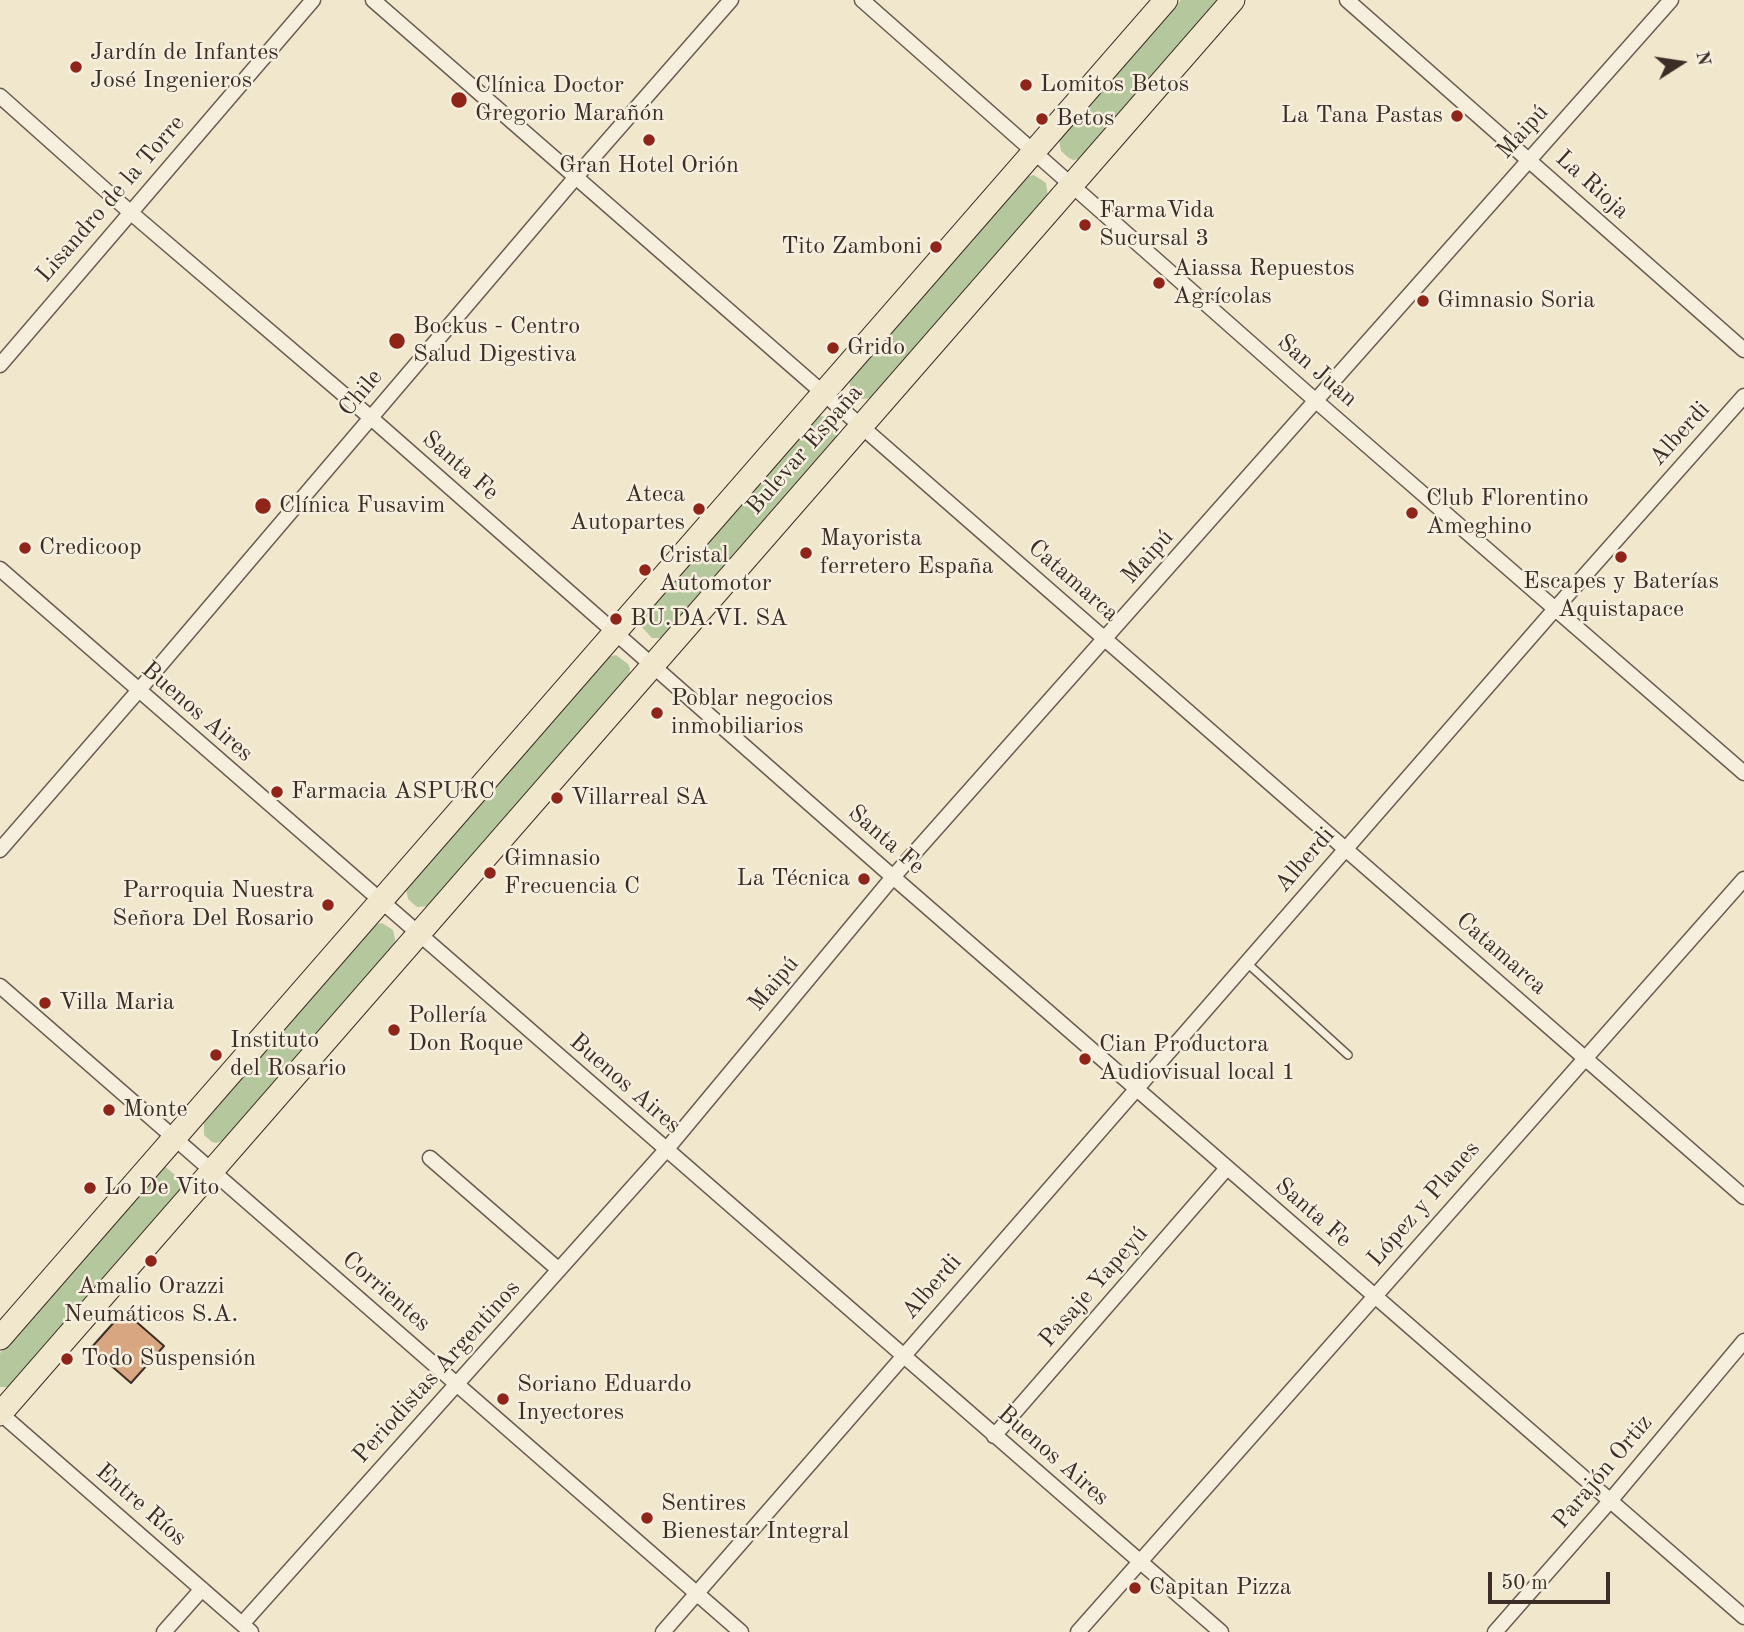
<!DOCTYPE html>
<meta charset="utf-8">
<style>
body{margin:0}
#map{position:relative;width:1744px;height:1632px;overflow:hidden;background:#f1e7cd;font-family:"Old Standard TT",serif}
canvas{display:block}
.north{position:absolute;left:1646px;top:28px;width:70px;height:70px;-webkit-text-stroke:5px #f6efde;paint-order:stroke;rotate:78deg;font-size:19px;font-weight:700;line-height:28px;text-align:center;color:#3d2d27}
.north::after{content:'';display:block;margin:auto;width:24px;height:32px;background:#3d2d27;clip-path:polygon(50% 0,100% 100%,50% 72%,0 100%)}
.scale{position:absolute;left:1488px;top:1572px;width:122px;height:32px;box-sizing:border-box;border:4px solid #3d2d27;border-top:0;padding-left:9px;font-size:21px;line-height:24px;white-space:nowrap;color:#3d2d27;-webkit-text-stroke:5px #f6efde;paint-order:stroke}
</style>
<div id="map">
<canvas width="1744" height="1632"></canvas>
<div class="north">N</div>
<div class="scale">50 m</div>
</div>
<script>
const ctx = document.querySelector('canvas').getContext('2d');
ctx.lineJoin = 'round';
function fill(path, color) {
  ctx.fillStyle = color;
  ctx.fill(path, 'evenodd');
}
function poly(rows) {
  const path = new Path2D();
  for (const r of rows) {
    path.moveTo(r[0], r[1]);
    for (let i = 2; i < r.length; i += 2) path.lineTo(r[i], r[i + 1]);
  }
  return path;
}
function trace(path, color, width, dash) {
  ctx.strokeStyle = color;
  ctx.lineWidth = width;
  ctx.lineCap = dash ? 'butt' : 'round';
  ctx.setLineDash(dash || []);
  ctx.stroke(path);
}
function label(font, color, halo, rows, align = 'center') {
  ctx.font = font + ' "Old Standard TT",serif';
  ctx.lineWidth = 5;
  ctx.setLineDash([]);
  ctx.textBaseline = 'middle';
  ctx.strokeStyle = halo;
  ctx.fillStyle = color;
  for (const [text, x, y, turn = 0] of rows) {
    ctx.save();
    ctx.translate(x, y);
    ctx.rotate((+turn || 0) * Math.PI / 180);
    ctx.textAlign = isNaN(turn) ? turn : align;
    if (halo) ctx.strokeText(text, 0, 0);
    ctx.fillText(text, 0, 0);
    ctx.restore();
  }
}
const green = poly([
 [1181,0,1219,0,1082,158,1073,160,1069,158,1061,151,1059,139],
 [1034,175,1046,183,1048,196,872,398,861,399,851,390,849,380,1026,177],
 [820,416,828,417,837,426,839,430,837,438,663,638,652,638,642,627,641,618],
 [616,655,628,664,630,668,629,677,429,906,417,907,408,899,406,888,607,657],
 [382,923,393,930,396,944,225,1140,216,1143,212,1142,204,1135,204,1120,374,925],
 [163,1165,186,1184,12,1383,7,1387,0,1387,0,1353]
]);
const building = poly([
 [124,1311,164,1346,131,1383,91,1348,124,1311]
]);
const lane = poly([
 [1247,963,1348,1055]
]);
const street = poly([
 [373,0,1744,1197],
 [862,0,1316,401,1744,773],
 [1347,0,1744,350],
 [0,96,130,212,370,417,893,877,1744,1617],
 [0,365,313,0],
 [0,569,1221,1632],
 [0,850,139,690,575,178,731,0],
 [0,986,741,1632],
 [430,1158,559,1270],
 [0,1413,251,1632],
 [994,1436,1227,1168],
 [242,1624,666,1150,893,877,1671,0],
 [164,1632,202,1589],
 [663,1632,1555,609,1744,396],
 [1078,1632,1744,879],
 [1495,1632,1610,1501,1744,1341]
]);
const primary = poly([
 [0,1338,1166,0],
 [0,1414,1233,0]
]);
const markers = [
 [76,67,7,"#8f2418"],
 [1026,85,7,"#8f2418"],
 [459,100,9,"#8f2418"],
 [1457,116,7,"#8f2418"],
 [1042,119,7,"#8f2418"],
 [649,140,7,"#8f2418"],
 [1085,225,7,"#8f2418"],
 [936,247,7,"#8f2418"],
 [1159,283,7,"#8f2418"],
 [1423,301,7,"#8f2418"],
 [397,341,9,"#8f2418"],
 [833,348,7,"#8f2418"],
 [263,506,9,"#8f2418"],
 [699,509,7,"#8f2418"],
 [1412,513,7,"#8f2418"],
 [25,548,7,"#8f2418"],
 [806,553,7,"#8f2418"],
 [1621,557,7,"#8f2418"],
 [645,570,7,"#8f2418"],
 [616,619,7,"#8f2418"],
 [657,713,7,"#8f2418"],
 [277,792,7,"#8f2418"],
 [557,798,7,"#8f2418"],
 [490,873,7,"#8f2418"],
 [864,879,7,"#8f2418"],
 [328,905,7,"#8f2418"],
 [45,1003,7,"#8f2418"],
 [394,1030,7,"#8f2418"],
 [216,1055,7,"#8f2418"],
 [1085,1059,7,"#8f2418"],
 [109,1110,7,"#8f2418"],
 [90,1188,7,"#8f2418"],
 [151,1261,7,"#8f2418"],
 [67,1359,7,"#8f2418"],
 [503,1399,7,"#8f2418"],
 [647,1518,7,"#8f2418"],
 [1135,1588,7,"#8f2418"]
];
const poiNames = [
 ["Jardín de Infantes",90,53],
 ["José Ingenieros",90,81],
 ["Lomitos Betos",1040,85],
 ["Clínica Doctor",475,86],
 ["Gregorio Marañón",475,114],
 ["La Tana Pastas",1443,116,"right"],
 ["Betos",1056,119],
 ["Gran Hotel Orión",649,166,"center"],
 ["FarmaVida",1099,211],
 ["Sucursal 3",1099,239],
 ["Tito Zamboni",922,247,"right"],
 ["Aiassa Repuestos",1173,269],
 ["Agrícolas",1173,297],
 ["Gimnasio Soria",1437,301],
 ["Bockus - Centro",413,327],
 ["Salud Digestiva",413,355],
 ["Grido",847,348],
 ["Ateca",685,495,"right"],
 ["Autopartes",685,523,"right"],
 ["Club Florentino",1426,499],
 ["Ameghino",1426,527],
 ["Clínica Fusavim",279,506],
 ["Mayorista",820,539],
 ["ferretero España",820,567],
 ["Credicoop",39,548],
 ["Cristal",659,556],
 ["Automotor",659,584],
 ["Escapes y Baterías",1621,582,"center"],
 ["Aquistapace",1621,610,"center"],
 ["BU.DA.VI. SA",630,619],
 ["Poblar negocios",671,699],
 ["inmobiliarios",671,727],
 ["Farmacia ASPURC",291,792],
 ["Villarreal SA",571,798],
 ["Gimnasio",504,859],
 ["Frecuencia C",504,887],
 ["La Técnica",850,879,"right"],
 ["Parroquia Nuestra",314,891,"right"],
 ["Señora Del Rosario",314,919,"right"],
 ["Villa Maria",59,1003],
 ["Pollería",408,1016],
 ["Don Roque",408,1044],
 ["Instituto",230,1041],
 ["del Rosario",230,1069],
 ["Cian Productora",1099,1045],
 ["Audiovisual local 1",1099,1073],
 ["Monte",123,1110],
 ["Lo De Vito",104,1188],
 ["Amalio Orazzi",151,1287,"center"],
 ["Neumáticos S.A.",151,1315,"center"],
 ["Todo Suspensión",81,1359],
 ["Soriano Eduardo",517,1385],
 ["Inyectores",517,1413],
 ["Sentires",661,1504],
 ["Bienestar Integral",661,1532],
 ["Capitan Pizza",1149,1588]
];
const streetNames = [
 ["Maipú",1523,132,-48],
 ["La Rioja",1592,185,42],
 ["Lisandro de la Torre",111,199,-49],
 ["San Juan",1317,371,41],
 ["Chile",361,393,-50],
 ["Alberdi",1680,434,-48],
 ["Bulevar España",805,450,-49],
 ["Santa Fe",460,466,41],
 ["Maipú",1148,557,-48],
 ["Catamarca",1073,581,41],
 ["Buenos Aires",197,712,41],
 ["Santa Fe",886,840,41],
 ["Alberdi",1305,860,-49],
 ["Catamarca",1501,954,41],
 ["Maipú",774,984,-50],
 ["Buenos Aires",625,1084,41],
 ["López y Planes",1424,1204,-49],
 ["Santa Fe",1313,1213,41],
 ["Alberdi",932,1287,-49],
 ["Pasaje Yapeyú",1094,1287,-49],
 ["Corrientes",386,1292,41],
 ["Periodistas Argentinos",437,1372,-48],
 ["Buenos Aires",1053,1456,41],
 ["Parajón Ortiz",1603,1472,-50],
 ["Entre Ríos",141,1505,41]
];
fill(green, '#b5c79c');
fill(building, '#d8a681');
trace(building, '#3d2d27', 2);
trace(lane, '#6a5c50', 10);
trace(street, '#6a5c50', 17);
trace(primary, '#3d2d27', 25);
trace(lane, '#f6efde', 7);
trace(street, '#f6efde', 14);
trace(primary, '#f1e7cd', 23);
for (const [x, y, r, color] of markers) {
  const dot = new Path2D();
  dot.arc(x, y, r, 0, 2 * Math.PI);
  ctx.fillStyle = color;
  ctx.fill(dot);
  trace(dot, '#f6efde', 2.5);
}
label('24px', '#3d2d27', '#f6efde', poiNames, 'left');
label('24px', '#3d2d27', '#f6efde', streetNames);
</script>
